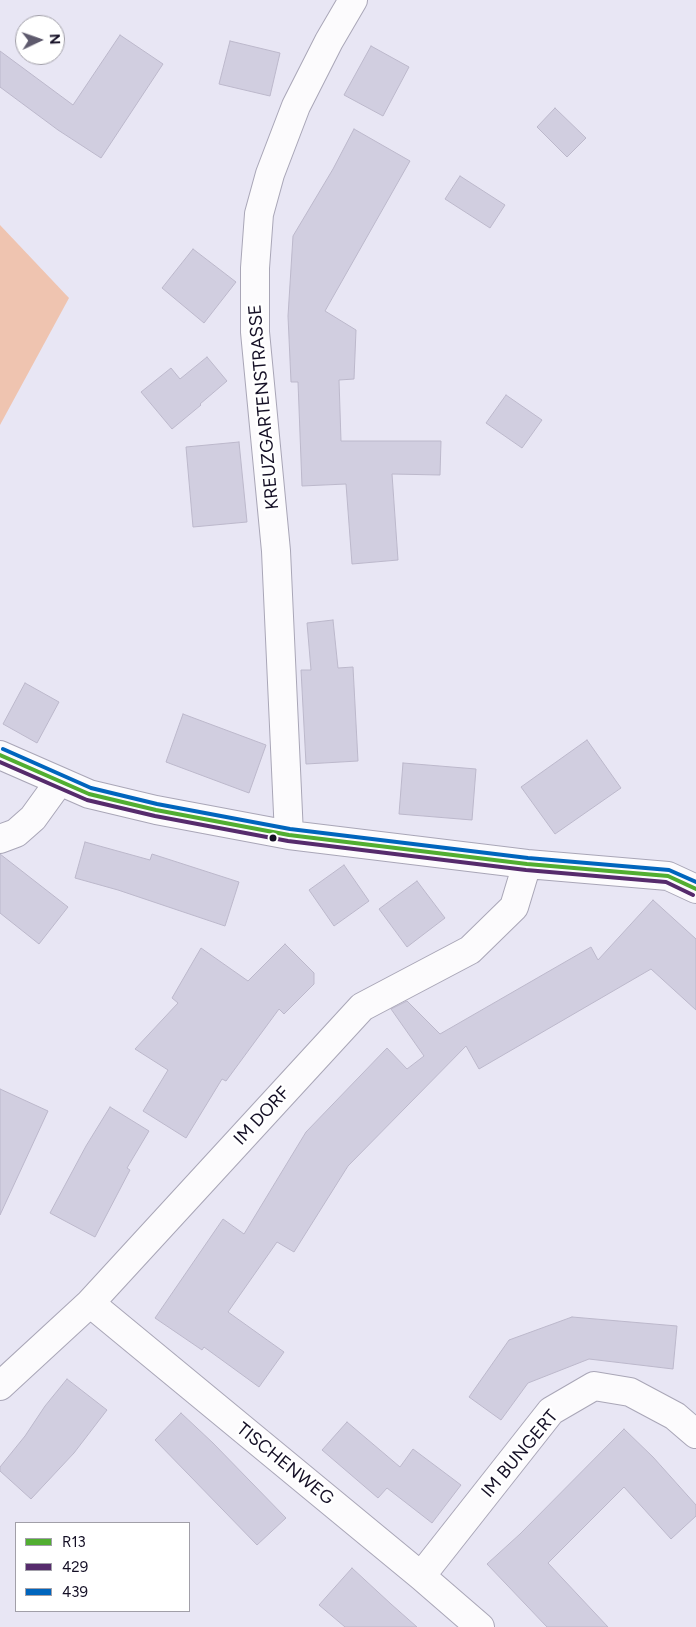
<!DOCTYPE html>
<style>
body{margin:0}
#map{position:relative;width:696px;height:1627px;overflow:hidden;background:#e8e6f4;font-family:Figtree,sans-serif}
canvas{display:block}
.legend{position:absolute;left:15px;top:1522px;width:175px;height:90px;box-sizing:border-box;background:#fff;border:1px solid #a19fa8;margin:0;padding:6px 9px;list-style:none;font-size:15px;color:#140f25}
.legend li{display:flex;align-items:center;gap:10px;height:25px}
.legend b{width:25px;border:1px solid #a19fa8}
.north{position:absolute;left:15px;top:15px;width:50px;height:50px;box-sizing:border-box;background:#fff;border:1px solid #a19fa8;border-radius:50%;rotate:87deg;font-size:14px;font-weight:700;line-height:20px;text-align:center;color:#140f25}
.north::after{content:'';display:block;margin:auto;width:18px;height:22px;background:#5e5a6d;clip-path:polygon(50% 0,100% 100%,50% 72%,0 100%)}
</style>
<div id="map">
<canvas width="696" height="1627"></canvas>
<ul class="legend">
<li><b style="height:6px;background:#51ae31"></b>R13</li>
<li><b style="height:6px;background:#562b6c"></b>429</li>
<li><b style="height:6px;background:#0065bd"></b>439</li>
</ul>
<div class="north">N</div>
</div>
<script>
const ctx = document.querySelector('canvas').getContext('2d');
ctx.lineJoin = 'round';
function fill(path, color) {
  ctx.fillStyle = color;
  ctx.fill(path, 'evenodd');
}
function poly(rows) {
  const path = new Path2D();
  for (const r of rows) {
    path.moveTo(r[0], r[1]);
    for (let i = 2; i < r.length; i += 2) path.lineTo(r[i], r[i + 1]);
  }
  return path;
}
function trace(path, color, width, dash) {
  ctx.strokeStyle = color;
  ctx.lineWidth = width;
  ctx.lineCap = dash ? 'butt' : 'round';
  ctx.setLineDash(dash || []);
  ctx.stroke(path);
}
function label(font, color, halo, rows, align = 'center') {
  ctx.font = font + ' Figtree,sans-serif';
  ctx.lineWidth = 5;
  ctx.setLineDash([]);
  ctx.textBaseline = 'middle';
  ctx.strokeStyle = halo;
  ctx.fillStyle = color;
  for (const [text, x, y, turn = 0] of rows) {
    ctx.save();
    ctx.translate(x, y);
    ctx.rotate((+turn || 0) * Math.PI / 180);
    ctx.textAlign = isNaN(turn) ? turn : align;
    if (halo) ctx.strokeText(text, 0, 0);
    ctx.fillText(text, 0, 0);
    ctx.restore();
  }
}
const green = poly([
 [0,225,69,298,0,425]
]);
const building = poly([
 [120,35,163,64,101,158,58,130,0,87,0,51,73,105,120,35],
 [230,41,280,53,270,96,219,84,230,41],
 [371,46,409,67,383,116,344,95,371,46],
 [555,108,586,138,567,157,537,127,555,108],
 [354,129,410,161,325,311,356,330,354,379,339,380,341,441,441,441,440,475,392,474,398,560,352,564,346,484,302,486,298,382,291,382,288,316,293,236,333,169,354,129],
 [460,176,505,205,490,228,445,199,460,176],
 [193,249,236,282,204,323,162,288,193,249],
 [207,357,227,381,200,404,201,405,172,429,141,392,171,368,180,379,207,357],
 [506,395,542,420,522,448,486,423,506,395],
 [239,442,247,522,193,527,186,447,239,442],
 [333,620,338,668,353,667,358,761,306,764,301,670,311,670,307,623,333,620],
 [25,683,59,702,37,743,3,724,25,683],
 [183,714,266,745,249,793,166,762,183,714],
 [587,740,621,788,555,834,521,787,587,740],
 [403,763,476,769,472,820,399,814,403,763],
 [85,842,150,860,152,854,239,882,225,926,118,890,75,878,85,842],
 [0,854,68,907,39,944,0,913,0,854],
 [344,865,369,901,334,926,309,890,344,865],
 [417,881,445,918,407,947,379,909,417,881],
 [653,900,696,939,696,1010,651,969,479,1069,466,1046,348,1166,294,1252,277,1242,228,1312,284,1352,259,1387,204,1347,202,1350,155,1318,223,1219,244,1234,306,1132,387,1048,407,1069,424,1056,391,1009,407,1001,440,1034,591,947,598,960,653,900],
 [285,944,314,973,314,984,284,1014,279,1009,226,1081,222,1079,186,1138,143,1111,168,1070,135,1049,178,1003,172,998,201,948,248,981,285,944],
 [0,1089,48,1111,0,1215,0,1089],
 [110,1107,149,1131,127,1168,130,1170,95,1237,50,1213,86,1146,110,1107],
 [572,1317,677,1326,673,1369,589,1359,528,1383,501,1420,469,1397,509,1340,572,1317],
 [67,1379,107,1410,74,1453,31,1499,0,1471,0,1467,25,1436,45,1406,67,1379],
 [181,1413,213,1443,286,1518,257,1545,155,1440,181,1413],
 [347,1422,400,1467,413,1449,461,1485,432,1523,387,1488,378,1498,322,1450,347,1422],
 [624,1429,653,1457,696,1505,696,1516,671,1539,624,1487,548,1563,608,1627,547,1627,487,1564,520,1534,624,1429],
 [352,1568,391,1604,417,1627,345,1627,319,1605,352,1568]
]);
const minor = poly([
 [0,755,89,794,156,810,289,835,527,864,668,876,696,889],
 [289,835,276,551,255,332,255,268,259,214,270,174,296,106,329,41,353,0],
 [0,839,16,833,33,818,59,782],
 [90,1303,421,1576,480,1627],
 [0,1386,90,1303,362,1007,470,950,514,907,527,864],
 [421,1576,551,1411,594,1386,630,1392,675,1416,696,1434]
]);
const bus1 = poly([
 [0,755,89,794,156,810,289,835,527,864,668,876,696,889]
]);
const bus2 = poly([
 [0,762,87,800,155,816,288,841,526,870,666,882,693,895]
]);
const bus3 = poly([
 [3,749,91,788,157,804,290,829,528,858,669,870,696,882]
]);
const markers = [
 [273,838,4.5,"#140f25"]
];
const streetNames = [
 ["KREUZGARTENSTRASSE",264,407,-95],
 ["IM DORF",262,1116,-47],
 ["IM BUNGERT",520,1454,-50],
 ["TISCHENWEG",285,1464,39]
];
fill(green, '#efc4b0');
fill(building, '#d1cee0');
trace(building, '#bcb8cb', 1);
trace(minor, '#a9a6b7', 30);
trace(minor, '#fcfbfd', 28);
trace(bus1, '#51ae31', 4);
trace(bus2, '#562b6c', 4);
trace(bus3, '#0065bd', 4);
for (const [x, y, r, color] of markers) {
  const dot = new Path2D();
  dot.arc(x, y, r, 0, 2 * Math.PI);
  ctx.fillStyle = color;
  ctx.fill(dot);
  trace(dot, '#fff', 2);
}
label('18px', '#140f25', '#fff', streetNames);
</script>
